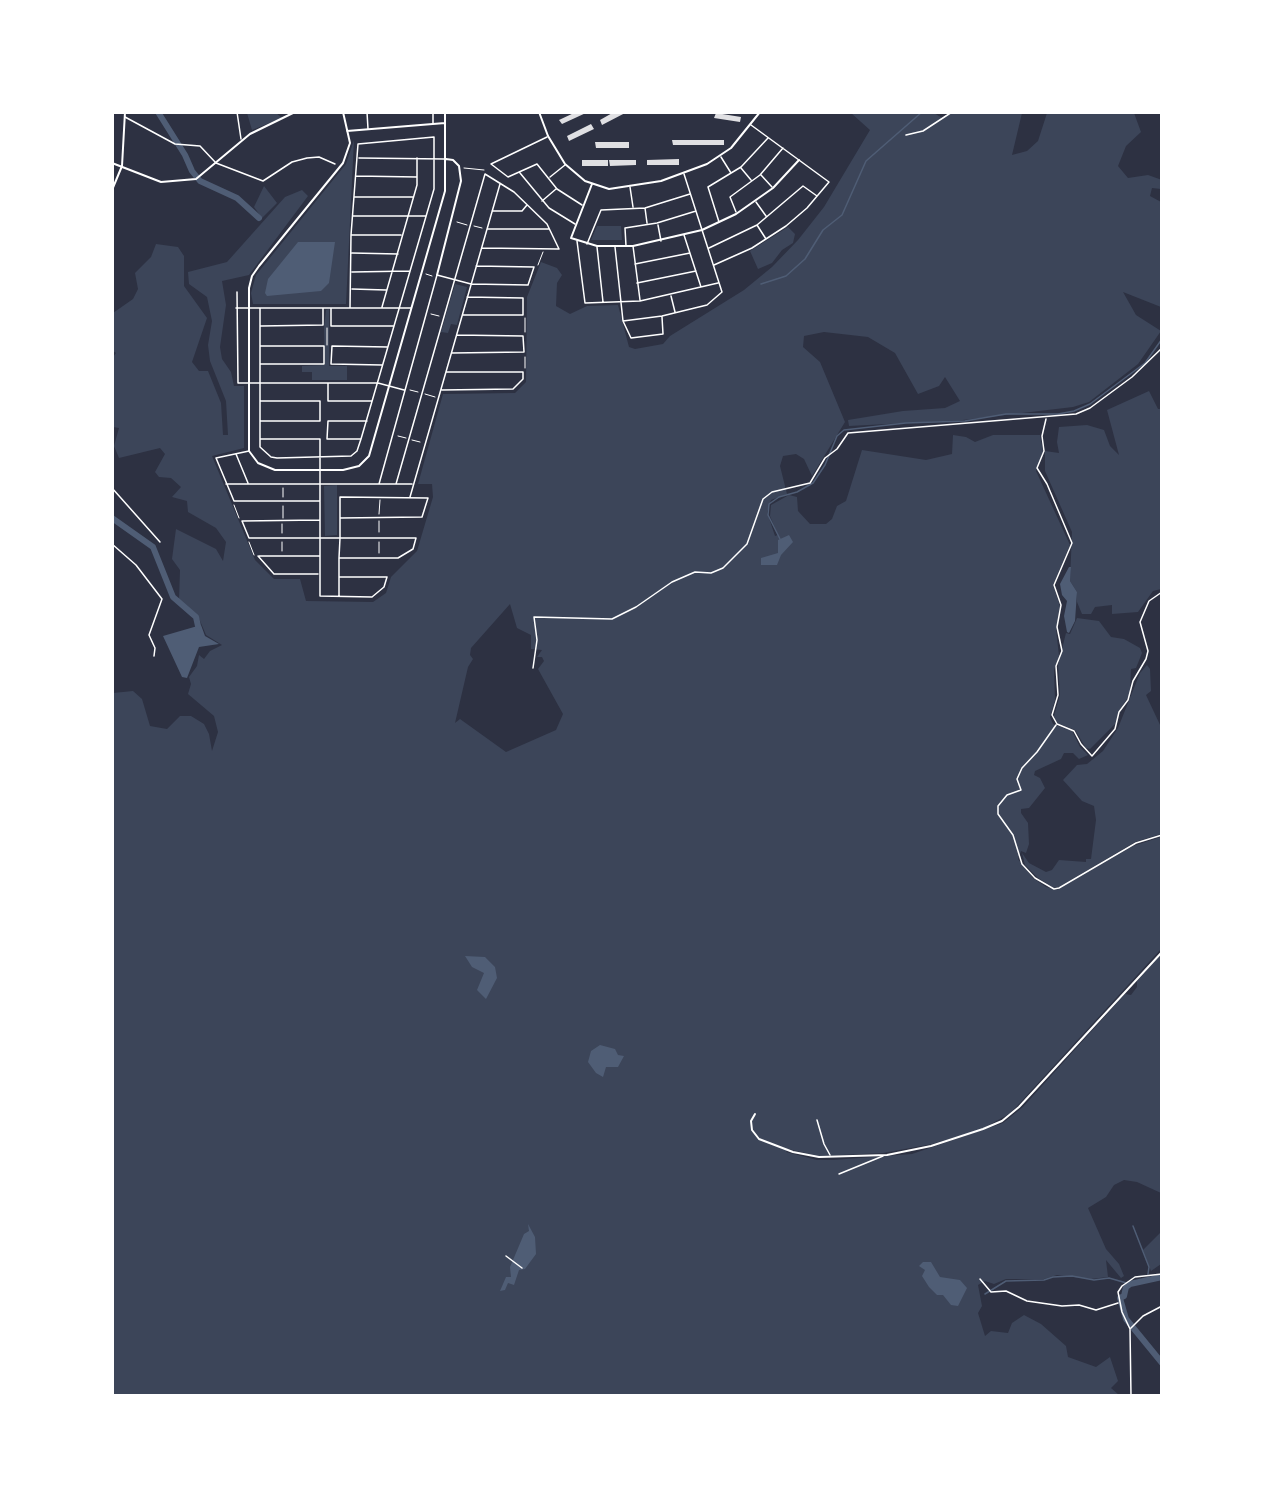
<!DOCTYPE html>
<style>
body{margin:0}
#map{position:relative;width:1274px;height:1508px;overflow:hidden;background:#2d3142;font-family:"Crimson Pro",serif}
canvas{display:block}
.frame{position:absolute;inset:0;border:114px solid #fff;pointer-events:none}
</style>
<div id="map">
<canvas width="1274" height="1508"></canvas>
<div class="frame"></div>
</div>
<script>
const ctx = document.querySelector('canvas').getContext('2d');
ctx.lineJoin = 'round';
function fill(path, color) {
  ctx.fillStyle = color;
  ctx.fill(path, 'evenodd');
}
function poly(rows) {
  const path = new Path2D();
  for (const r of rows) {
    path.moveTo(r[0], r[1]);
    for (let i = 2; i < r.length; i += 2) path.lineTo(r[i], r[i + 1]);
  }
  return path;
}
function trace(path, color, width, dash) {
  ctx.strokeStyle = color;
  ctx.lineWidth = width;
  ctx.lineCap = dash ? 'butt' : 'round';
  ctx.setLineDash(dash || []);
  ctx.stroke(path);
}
const green = poly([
 [247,113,276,113,282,118,252,130],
 [851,113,934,113,942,118,953,113,1022,113,1012,155,1027,151,1038,141,1047,113,1134,113,1141,132,1126,146,1118,166,1128,178,1148,175,1162,180,1161,189,1152,188,1150,196,1161,202,1161,307,1123,292,1136,315,1161,331,1138,364,1089,402,1073,407,963,420,849,426,848,420,903,411,945,408,960,401,945,377,939,386,918,394,895,353,868,337,824,332,804,336,803,347,820,362,845,422,812,476,804,459,796,454,783,456,780,466,787,494,771,500,767,512,775,536,778,535,770,516,771,505,789,495,797,497,798,511,810,524,826,524,832,519,837,506,846,501,862,450,926,460,952,454,953,435,966,437,975,442,993,435,1040,435,1043,451,1036,471,1070,545,1053,585,1060,606,1056,629,1059,656,1054,670,1055,700,1050,717,1053,724,1072,731,1080,747,1088,755,1079,759,1073,753,1064,753,1061,759,1035,771,1034,775,1040,778,1045,788,1029,808,1021,809,1021,813,1028,823,1029,844,1026,853,1021,851,1018,859,1033,878,1046,887,1057,890,1133,846,1161,837,1161,949,1017,1106,1009,1114,980,1130,932,1144,883,1153,819,1156,788,1149,786,1152,817,1160,833,1160,912,1154,1003,1123,1023,1107,1125,994,1131,995,1137,987,1137,981,1161,954,1161,1193,1137,1182,1124,1180,1114,1185,1106,1197,1088,1208,1106,1249,1119,1264,1124,1276,1121,1278,1106,1260,1108,1277,1091,1279,1057,1275,1044,1279,1006,1279,994,1284,985,1281,978,1285,982,1306,978,1313,985,1336,991,1331,1008,1333,1012,1323,1024,1315,1041,1324,1066,1346,1068,1357,1096,1367,1110,1357,1118,1381,1111,1388,1119,1395,113,1395,113,693,133,691,142,699,150,726,167,729,180,716,191,716,204,724,209,734,212,751,218,732,214,716,188,694,191,684,189,677,197,666,199,655,204,659,210,651,222,645,206,635,198,616,179,601,180,570,172,559,176,529,216,549,223,561,226,542,216,528,188,512,187,501,172,497,181,487,171,478,159,477,155,472,165,454,160,448,119,458,114,446,119,428,113,427,113,357,116,353,113,351,113,313,133,299,138,289,135,273,151,257,156,244,178,247,184,256,184,286,207,318,192,362,199,371,208,371,221,403,223,435,228,435,226,401,210,361,208,345,212,321,207,297,189,284,188,272,227,262,285,197,302,190,308,196,249,275,222,281,226,305,220,347,222,359,231,372,234,386,244,386,244,448,212,456,255,560,274,579,300,579,306,601,373,602,386,593,391,577,417,551,433,497,432,484,418,484,443,394,515,393,526,382,527,297,541,262,557,268,562,275,557,283,556,306,570,314,587,306,618,305,629,347,635,349,663,344,670,336,744,290,772,267,798,240,824,207,870,130],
 [510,604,517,628,531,635,531,649,542,650,537,657,542,657,544,661,538,669,563,714,556,730,506,752,460,719,455,723,468,667,473,659,470,655,471,648],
 [354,140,346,304,253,304,251,293,256,275,346,164],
 [264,186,277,203,262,218,254,207],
 [597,226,621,226,622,240,591,240],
 [788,227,795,234,793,243,782,250,772,263,758,269,750,251],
 [455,284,467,287,457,325,451,324,448,333,441,332],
 [329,309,329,366,347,366,347,380,312,380,312,372,302,372,302,366,325,365,324,328,326,310],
 [1149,391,1158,409,1161,409,1161,589,1153,591,1138,612,1112,614,1112,605,1095,607,1091,614,1082,614,1077,602,1077,592,1070,581,1072,532,1045,471,1045,451,1059,453,1057,442,1059,427,1087,425,1104,430,1110,446,1119,455,1107,410],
 [337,485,337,535,325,536,324,486],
 [1077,618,1099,621,1111,637,1124,639,1140,648,1142,653,1136,668,1131,669,1130,694,1119,711,1115,724,1090,749,1086,748,1075,730,1057,723,1054,716,1060,695,1058,665,1066,633,1070,634],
 [1147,665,1150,669,1151,691,1146,695,1161,727,1161,834,1135,842,1059,887,1054,888,1038,878,1025,865,1022,853,1029,863,1046,872,1052,870,1059,860,1086,862,1086,859,1091,859,1096,820,1094,806,1082,801,1063,780,1077,765,1087,764,1103,751,1118,728,1140,673],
 [1161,1232,1161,1264,1151,1271,1143,1250]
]);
const water = poly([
 [298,242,335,242,329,283,321,291,267,296,265,293,268,279],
 [789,535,793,542,781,555,777,565,761,565,761,558,778,553,778,540],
 [1069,567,1071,567,1070,581,1077,592,1075,621,1069,633,1067,632,1064,616,1067,601,1062,595,1060,584],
 [201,625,205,636,219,644,199,647,187,678,182,677,163,636],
 [465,956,485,957,495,967,497,978,486,999,477,990,484,973,472,967],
 [600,1045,615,1049,618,1055,624,1056,618,1067,606,1067,603,1077,596,1073,588,1062,591,1051],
 [528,1224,535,1237,536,1254,525,1269,519,1270,514,1285,508,1283,505,1290,500,1291,506,1277,511,1277,510,1267,524,1234,529,1231],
 [923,1262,931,1262,940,1277,960,1280,967,1288,958,1306,951,1305,943,1295,937,1295,929,1287,922,1276,925,1270,919,1266]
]);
const stream = poly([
 [761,284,786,276,805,259,823,230,842,215,866,161,922,112],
 [780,539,768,515,769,504,779,497,797,492,813,483,825,465,837,436,844,430,906,423,965,421,1006,414,1058,414,1074,411,1090,404,1145,363,1162,339],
 [1133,1226,1149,1267,1148,1274],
 [985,1294,1006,1281,1044,1280,1053,1277,1072,1276,1094,1280,1109,1278,1130,1284]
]);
const river = poly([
 [158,112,185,155,192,171,200,181,237,198,259,218],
 [112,518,153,547,173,597,196,617,198,626],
 [1162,1277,1130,1284,1126,1287,1124,1296,1120,1298,1126,1319,1162,1363]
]);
const building = poly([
 [576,112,588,112,562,124,559,120],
 [614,112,627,112,602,125,600,120],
 [716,113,741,117,740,122,714,118],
 [591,124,594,129,569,141,567,136],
 [672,140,724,140,724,145,673,145],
 [595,142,629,142,629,148,596,148],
 [679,159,679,165,647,165,647,160],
 [582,160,608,160,608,166,582,166],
 [609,160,636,160,636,165,610,166]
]);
const path = poly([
 [464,168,484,170],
 [457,222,467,225],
 [474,226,482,228],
 [538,265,543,252],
 [426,274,432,276],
 [431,314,439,316],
 [525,318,525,332],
 [327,328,327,345],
 [525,357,525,368],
 [410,390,418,392],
 [425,394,435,397],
 [398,436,406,438],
 [412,440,420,442],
 [283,497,283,488],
 [234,505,239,518],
 [379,514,380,500],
 [283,518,283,506],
 [379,532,379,521],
 [282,533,282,524],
 [249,542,254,555],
 [282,551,282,542],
 [379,553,379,542]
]);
const minor = poly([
 [237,112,241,139],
 [367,112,368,129],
 [433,112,433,123],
 [125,117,175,144,200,146,216,163,263,181,292,162,307,158,319,157,335,164],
 [906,135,923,131,952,112],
 [547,137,491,164,508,177,537,164,557,189,582,205],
 [721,157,731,173],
 [359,158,444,159],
 [741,168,751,180],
 [520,173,549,208,575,224],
 [761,175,772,187],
 [356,176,417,177],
 [550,177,565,165],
 [630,187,633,207],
 [355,197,413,197],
 [542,201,556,189],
 [756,202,766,216],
 [645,208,647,223],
 [492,211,522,211,527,205],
 [736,212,730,197,760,175,783,148],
 [353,216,426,216],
 [719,222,708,187,741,167,768,138],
 [658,225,661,241],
 [757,225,766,239],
 [488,229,549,229],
 [352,235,401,235],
 [684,235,701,287],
 [577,241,585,303,640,301,718,283],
 [587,244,601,210,645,208,690,194],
 [626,246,625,228,657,223,696,211],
 [633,246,640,300],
 [597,247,603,302],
 [615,247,623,321,631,338,663,334,662,317],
 [709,248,757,225,803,186,817,196],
 [352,253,398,254],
 [635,264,690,253],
 [714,265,752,248,786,226,807,208,829,182,751,125],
 [352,272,410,271],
 [637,283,696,271],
 [352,289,386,290],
 [237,292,238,383,378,383,404,390],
 [671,296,675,312],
 [382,307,417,185,417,158],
 [236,308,411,308],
 [260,308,260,447,271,457,277,458,351,456,357,451,361,439,434,189,434,137,358,144,351,235,350,308],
 [331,309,331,326,393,326],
 [463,315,523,315,523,298,467,297],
 [623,321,662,316,707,305,722,292,684,174],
 [261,326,323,325,323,309],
 [260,346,324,346,324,364,261,364],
 [452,353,524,352,523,336,457,335],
 [382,365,331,364,332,346,388,347],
 [328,383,328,401,372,401],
 [442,390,513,389,523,379,523,372,447,372],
 [1046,419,1042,436,1044,451,1037,468,1047,484,1072,543,1054,585,1061,605,1057,627,1062,651,1056,666,1058,695,1052,715,1057,724,1074,731,1081,744,1092,756,1115,729,1119,712,1128,700,1133,681,1146,659,1148,651,1140,622,1149,601,1162,592],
 [260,421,320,421,320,401,261,401],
 [261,439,320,439,320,596,372,597,384,587,387,577,339,577],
 [361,439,327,439,328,421,367,421],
 [249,451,216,458,234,501,320,501],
 [236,454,248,483],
 [226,484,412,484],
 [379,484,437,275,471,284,528,285,534,267,476,266],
 [396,484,485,174,514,192,547,224,559,249,482,248],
 [112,488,160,542],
 [410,497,500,184],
 [320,520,242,521,249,538,416,538,413,549,398,558,339,558],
 [112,544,136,565,162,599,149,635,155,648,154,656],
 [258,556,274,574,318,574],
 [259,556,320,556],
 [339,596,339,558,340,538,340,497,428,498,422,517,340,518],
 [533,668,537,640,534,617,612,619,636,607,672,582,695,572,711,573,723,568,747,544,763,499,772,492,810,483,825,458,837,449,848,433,1076,414,1090,408,1132,377,1162,348],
 [1056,725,1037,752,1022,768,1017,779,1021,790,1007,795,998,806,998,814,1013,835,1022,864,1035,878,1054,889,1059,888,1136,843,1162,835],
 [817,1120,824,1144,830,1155],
 [839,1174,883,1156],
 [506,1256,522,1268],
 [980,1279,991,1292,1006,1291,1027,1301,1062,1306,1079,1305,1096,1310,1118,1303],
 [1131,1328,1143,1316,1162,1306],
 [1131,1396,1130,1329,1122,1312,1118,1292,1122,1286,1135,1277,1162,1274]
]);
const tertiary = poly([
 [343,112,350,143,343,163,259,266,252,276,249,288,249,451,258,463,275,470,343,470,359,466,369,456,445,191,445,112],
 [539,112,548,136,565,164,585,181,609,189,661,181,707,164,731,148,760,112],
 [347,131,445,123],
 [592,184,571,238,597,246,633,246,702,230,736,214,773,188,799,160],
 [112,190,122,166,125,112],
 [437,275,461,181,459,166,453,160,446,159],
 [755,1114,751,1121,752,1130,759,1139,793,1152,819,1157,887,1155,931,1146,983,1129,1002,1121,1019,1107,1162,952]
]);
const secondary = poly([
 [112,163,161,182,196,179,250,134,295,112]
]);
fill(green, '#3c4559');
fill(water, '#4f5d75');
trace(stream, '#4f5d75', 1.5);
trace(river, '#4f5d75', 6);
fill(building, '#e0e0e3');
trace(path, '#fff', 1);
trace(minor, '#fff', 1.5);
trace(tertiary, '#fff', 2);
trace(secondary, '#fff', 2);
</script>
